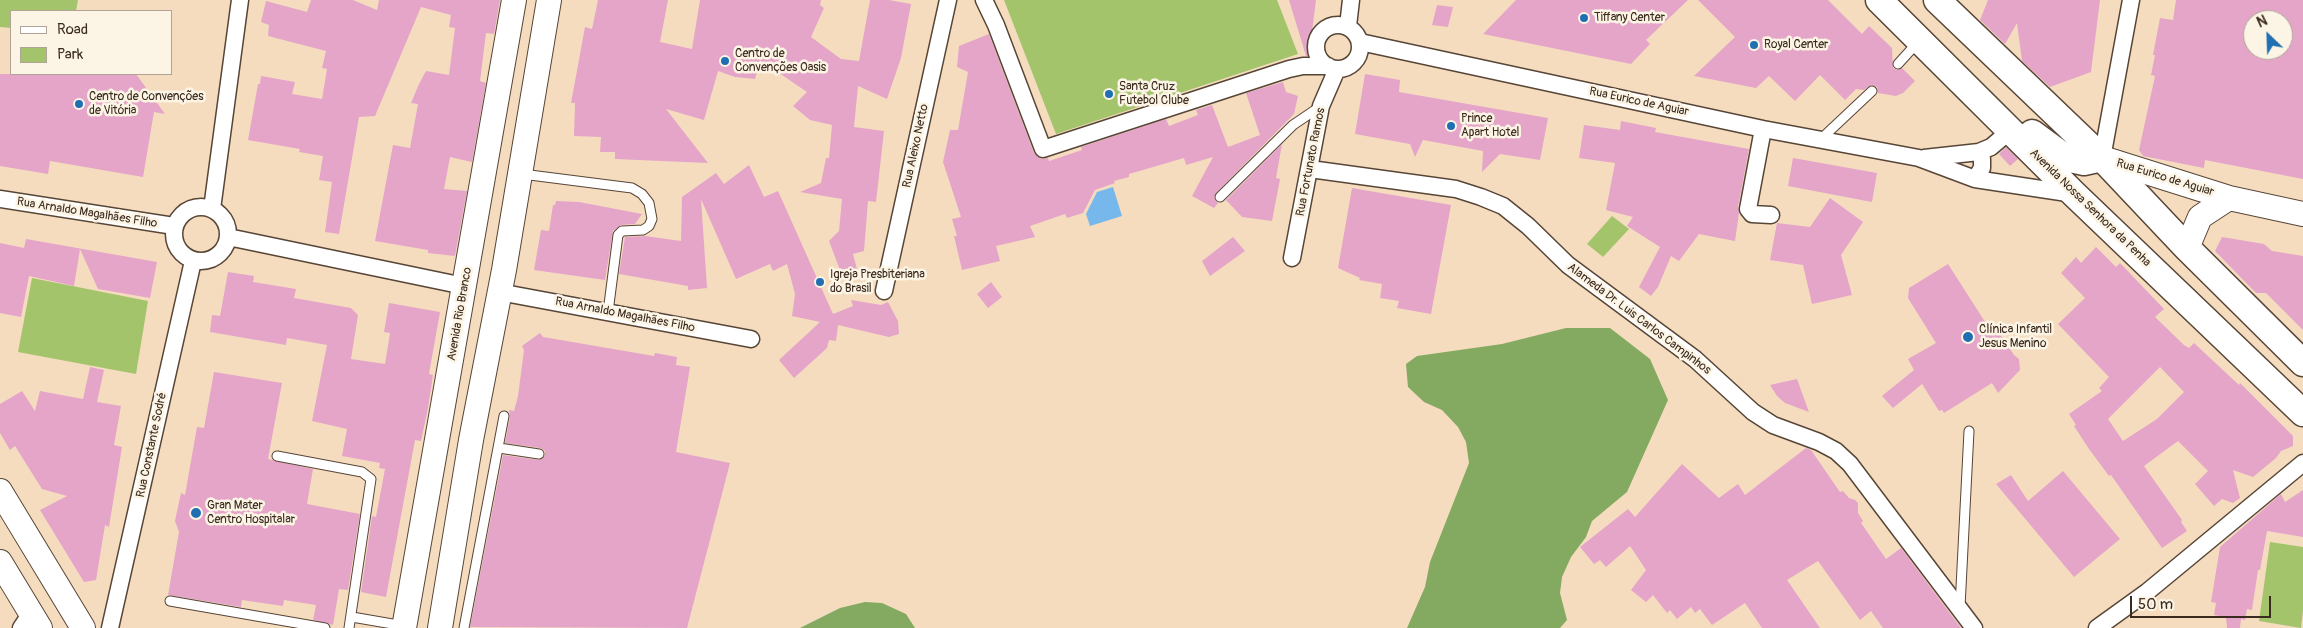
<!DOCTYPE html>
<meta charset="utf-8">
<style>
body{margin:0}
#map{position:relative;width:2303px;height:628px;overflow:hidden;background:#f5dcbf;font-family:Pangolin,sans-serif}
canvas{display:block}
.legend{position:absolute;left:10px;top:10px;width:162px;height:65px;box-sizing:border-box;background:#fcf5e5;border:1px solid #afa495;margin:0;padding:6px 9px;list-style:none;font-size:15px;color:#3b2a1e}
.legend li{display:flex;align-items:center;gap:10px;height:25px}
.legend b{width:25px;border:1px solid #afa495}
.north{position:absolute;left:2243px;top:10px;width:50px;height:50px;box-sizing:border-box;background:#fcf5e5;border:1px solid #afa495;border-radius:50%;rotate:336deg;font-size:14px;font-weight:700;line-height:20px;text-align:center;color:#3b2a1e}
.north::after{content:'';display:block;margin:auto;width:18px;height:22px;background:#1f6fb2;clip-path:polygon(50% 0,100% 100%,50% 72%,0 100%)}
.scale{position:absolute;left:2130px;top:596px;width:141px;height:22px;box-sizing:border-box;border:2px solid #3b2a1e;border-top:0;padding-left:6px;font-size:15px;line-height:18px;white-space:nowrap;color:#3b2a1e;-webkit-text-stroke:4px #fcf5e5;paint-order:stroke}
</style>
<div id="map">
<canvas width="2303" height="628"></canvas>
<ul class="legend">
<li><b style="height:6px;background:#fff"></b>Road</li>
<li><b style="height:14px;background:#a4c46c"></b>Park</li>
</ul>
<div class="north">N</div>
<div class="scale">50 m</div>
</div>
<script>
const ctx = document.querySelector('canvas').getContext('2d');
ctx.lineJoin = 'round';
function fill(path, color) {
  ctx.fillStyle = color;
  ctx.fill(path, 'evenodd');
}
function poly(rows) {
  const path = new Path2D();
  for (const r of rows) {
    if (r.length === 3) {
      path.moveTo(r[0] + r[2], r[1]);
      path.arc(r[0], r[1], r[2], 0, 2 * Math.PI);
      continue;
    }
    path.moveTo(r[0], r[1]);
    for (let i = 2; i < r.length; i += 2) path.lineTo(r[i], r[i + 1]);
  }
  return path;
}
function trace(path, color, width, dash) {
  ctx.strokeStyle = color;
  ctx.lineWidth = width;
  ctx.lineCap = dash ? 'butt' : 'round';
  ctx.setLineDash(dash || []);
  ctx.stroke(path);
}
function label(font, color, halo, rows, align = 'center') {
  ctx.font = font + ' Pangolin,sans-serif';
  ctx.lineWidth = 5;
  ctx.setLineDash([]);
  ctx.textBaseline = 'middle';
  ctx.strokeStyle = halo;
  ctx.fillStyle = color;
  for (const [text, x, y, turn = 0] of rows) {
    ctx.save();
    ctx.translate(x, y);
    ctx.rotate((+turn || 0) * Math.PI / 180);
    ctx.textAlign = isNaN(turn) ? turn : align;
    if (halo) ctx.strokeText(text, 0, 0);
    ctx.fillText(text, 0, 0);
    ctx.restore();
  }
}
const green = poly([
 [0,0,78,0,76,11,11,11,11,28,0,27],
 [1004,0,1277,0,1298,54,1056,134],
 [1612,216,1629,229,1603,257,1587,244],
 [32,278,148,301,136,374,18,352],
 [2270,542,2303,547,2303,610,2301,628,2259,621]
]);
const forest = poly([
 [1566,328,1610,328,1650,359,1668,400,1627,492,1592,521,1586,537,1571,557,1562,577,1560,593,1567,620,1560,628,1407,628,1425,587,1430,562,1469,463,1466,442,1458,427,1442,410,1424,402,1408,387,1406,364,1417,356,1502,344],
 [865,602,882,603,906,614,915,628,800,628,840,608]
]);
const water = poly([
 [1113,187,1122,216,1090,226,1086,214,1097,192]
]);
const building = poly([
 [311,0,353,0,377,10,379,0,500,0,494,34,486,33,480,81,486,83,472,162,450,157,444,189,467,191,455,256,428,253,428,250,375,241,393,145,410,148,418,104,411,103,419,84,426,71,449,75,455,28,449,27,451,15,421,7,375,116,359,117,339,234,325,232,332,182,319,180,323,156,299,152,300,149,248,140,258,84,260,84,261,76,295,82,292,94,322,99,327,69,322,68,326,51,268,36,269,25,261,22,266,1,307,12],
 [598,0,668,0,660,42,692,49,700,0,821,0,820,5,824,8,811,37,841,59,859,61,870,0,889,0,911,4,901,58,887,99,858,86,854,127,884,131,876,202,868,201,864,251,853,254,858,273,843,278,829,241,839,231,842,199,800,192,821,183,826,158,829,158,832,125,810,120,793,106,807,92,760,60,755,79,735,77,718,71,704,120,666,109,708,163,615,159,615,152,600,152,601,137,574,136,575,103,571,103,585,27,592,29],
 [1289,0,1316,0,1309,56,1306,56],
 [1516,0,1688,0,1646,40,1650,44,1631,64,1483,34],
 [1698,0,1828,0,1862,34,1869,26,1892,48,1893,68,1897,70,1902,68,1915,81,1903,93,1896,96,1878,93,1877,87,1871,85,1864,90,1856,89,1845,100,1820,75,1795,101,1769,76,1756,88,1694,76,1735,37],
 [1988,0,2100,0,2091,72,2050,87,2022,61,2017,23,2005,44,1980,20],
 [2176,0,2303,0,2303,179,2205,160,2204,168,2143,156,2139,150,2155,76,2151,75,2155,55,2153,55,2160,18,2173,20],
 [2253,20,2283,20,2283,50,2253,50],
 [1437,5,1453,7,1448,27,1432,25],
 [989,34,1034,153,1041,159,1048,158,1049,161,1082,150,1081,147,1166,119,1169,126,1198,115,1196,110,1212,105,1228,147,1260,135,1246,93,1283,82,1286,92,1298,96,1294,114,1216,193,1214,198,1218,203,1214,208,1192,196,1213,157,1186,165,1184,158,1129,174,1129,177,1114,181,1115,183,1095,190,1083,213,1067,218,1065,214,1030,226,1035,237,996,246,1000,261,962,270,954,236,957,236,952,219,961,217,943,162,950,130,958,130,968,72,957,67,959,46],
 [0,74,136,74,165,114,154,112,143,177,50,161,48,174,0,166],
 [1365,74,1400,80,1399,92,1548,118,1540,160,1500,154,1482,172,1483,151,1423,140,1415,157,1410,144,1355,134],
 [1621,121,1656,128,1655,132,1749,149,1738,207,1739,213,1735,241,1699,234,1679,261,1671,256,1658,287,1651,296,1639,287,1660,247,1627,226,1633,217,1606,210,1615,163,1579,158,1584,125,1620,130],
 [1282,144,1276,178,1280,179,1272,221,1242,217,1226,200],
 [2006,147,2018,159,2010,166,1999,154],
 [1793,158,1877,173,1872,202,1788,186],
 [749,165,764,197,778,191,833,314,853,306,851,300,881,305,888,302,898,321,899,334,889,337,838,325,836,341,829,340,827,348,794,378,779,360,820,322,792,316,795,294,787,264,773,271,770,264,736,279,701,199,707,288,688,290,688,286,619,274,625,237,645,236,681,241,682,197,716,173,724,184],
 [1352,188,1451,205,1431,314,1397,308,1399,301,1380,298,1382,284,1359,280,1360,278,1338,268],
 [1830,198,1863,222,1841,255,1852,295,1812,304,1803,265,1770,260,1777,223,1810,227],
 [556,201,579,202,642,214,635,224,621,225,613,231,605,280,534,270,541,230,549,231,553,205,555,205],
 [1233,237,1245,251,1210,276,1202,261],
 [2222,237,2264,244,2272,251,2303,256,2303,330,2266,293,2256,293,2215,251],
 [26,239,157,262,150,298,98,289,80,249,74,286,29,276,21,317,0,313,0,243,24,248],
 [2096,247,2116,267,2120,263,2164,309,2155,317,2184,345,2189,348,2194,343,2239,385,2240,383,2293,436,2293,446,2281,451,2276,458,2253,477,2233,470,2240,498,2233,503,2222,499,2214,506,2195,484,2208,471,2178,441,2144,466,2182,520,2181,522,2187,531,2162,548,2111,475,2109,476,2089,449,2074,426,2076,425,2069,414,2102,391,2099,388,2109,377,2058,324,2085,298,2061,273,2076,257,2081,263],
 [2160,367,2184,392,2157,419,2123,441,2108,419],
 [1948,264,1987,325,1992,322,2014,355,2019,359,2020,370,1998,393,1992,383,1944,413,1942,410,1939,411,1922,384,1893,408,1882,396,1914,370,1908,359,1936,343,1908,298,1909,288],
 [228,272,254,276,253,282,296,289,294,298,351,308,358,315,351,359,385,364,390,333,384,332,389,303,440,312,429,374,433,375,428,408,421,441,415,440,386,597,361,592,372,516,376,517,385,469,379,468,380,463,342,456,347,429,312,421,327,345,287,338,286,345,210,332,212,315,220,316],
 [991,282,1002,297,988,308,977,294],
 [540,333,543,337,654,356,655,353,677,357,676,365,690,367,676,452,730,463,687,628,470,627,503,455,539,460,545,455,545,451,540,448,505,443,510,417,509,410,514,411,518,396,524,350,522,346],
 [90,367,104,370,97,402,121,406,114,445,122,447,109,527,105,525,96,580,84,582,40,510,67,496,42,489,15,446,10,450,0,433,0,404,22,391,35,411,40,391,83,399],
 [214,372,282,383,268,459,313,469,307,504,360,514,348,590,339,589,333,625,313,620,316,605,284,600,283,606,242,600,241,607,168,595,179,532,175,521,181,493,185,495,197,427,204,428],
 [1797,379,1809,412,1785,403,1777,396,1770,385],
 [1806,448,1811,450,1840,492,1843,491,1849,498,1855,500,1858,503,1858,513,1863,521,1861,523,1886,559,1901,548,1961,628,1883,628,1871,611,1860,620,1818,561,1787,580,1820,628,1762,628,1745,603,1712,625,1700,609,1695,613,1691,607,1677,619,1670,610,1667,613,1653,595,1646,602,1631,590,1646,570,1630,546,1606,567,1600,560,1594,564,1580,547,1628,509,1635,517,1682,464,1719,498,1738,484,1745,495],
 [2063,471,2120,539,2074,577,1996,484,2011,475,2028,501],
 [2303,490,2303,537,2267,531,2260,570,2258,570,2252,610,2247,609,2245,620,2241,619,2240,628,2227,628,2226,617,2214,615,2216,603,2211,602,2220,547,2281,494,2285,502]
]);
const lane = poly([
 [1898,64,1918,42],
 [1821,139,1872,91],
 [522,174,632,188,642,194,649,203,652,219,649,226,643,230,622,231,618,235,608,312],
 [1220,197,1293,125,1321,106],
 [499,448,539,454],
 [277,456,362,472,371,479,349,628],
 [170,601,325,628],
 [1960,607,1969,431],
 [352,617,404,626],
 [464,628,504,416]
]);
const street = poly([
 [984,0,996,25,1043,149,1289,69,1303,66,1328,66],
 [1338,47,22],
 [1348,26,1351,0],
 [1360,42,1763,129,1919,158,1975,179,2074,194],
 [1763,129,1748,209,1752,214,1771,215],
 [1924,158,1979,152,1991,147,2011,130],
 [2102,158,2131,0],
 [1310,169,1456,189,1481,197,1503,206,1528,226,1568,265,1695,359,1753,412,1773,425,1819,442,1836,451,1850,464,1974,628],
 [1975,179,1982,168,1982,159,1979,152],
 [0,199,174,226],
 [201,234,27],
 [212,209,240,0],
 [228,237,464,286],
 [1292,258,1321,106,1337,69],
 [884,291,948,0],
 [499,292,751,339],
 [21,628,31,613],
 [110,628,193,261],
 [2097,628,2147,592,2303,463]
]);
const secondary = poly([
 [2102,158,2229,198,2303,214],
 [2187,248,2200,217,2229,198],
 [0,491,83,628],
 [0,562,40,628],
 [404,628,514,0],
 [440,628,471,440,504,270,549,0]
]);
const primary = poly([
 [1879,0,2074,194,2303,413],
 [1937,0,2102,158,2187,248,2303,363],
 [2032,133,2066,158,2084,162,2102,158]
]);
const markers = [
 [1584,18,5,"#1f6fb2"],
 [1754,45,5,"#1f6fb2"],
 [725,61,5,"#1f6fb2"],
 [1109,94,5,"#1f6fb2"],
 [79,104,5,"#1f6fb2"],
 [1451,126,5,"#1f6fb2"],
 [820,282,5,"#1f6fb2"],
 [1968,337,6,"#1f6fb2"],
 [196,513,6,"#1f6fb2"]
];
const poiNames = [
 ["Tiffany Center",1594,18],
 ["Royal Center",1764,45],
 ["Centro de",735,54],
 ["Convenções Oasis",735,68],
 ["Santa Cruz",1119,87],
 ["Futebol Clube",1119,101],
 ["Centro de Convenções",89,97],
 ["de Vitória",89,111],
 ["Prince",1461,119],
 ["Apart Hotel",1461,133],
 ["Igreja Presbiteriana",830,275],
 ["do Brasil",830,289],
 ["Clínica Infantil",1979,330],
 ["Jesus Menino",1979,344],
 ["Gran Mater",207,506],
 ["Centro Hospitalar",207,520]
];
const streetNames = [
 ["Rua Eurico de Aguiar",1639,102,12],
 ["Rua Aleixo Netto",916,146,-78],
 ["Rua Fortunato Ramos",1311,162,-79],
 ["Rua Eurico de Aguiar",2165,178,17],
 ["Avenida Nossa Senhora da Penha",2090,208,44],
 ["Rua Arnaldo Magalhães Filho",87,213,9],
 ["Avenida Rio Branco",460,314,-80],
 ["Rua Arnaldo Magalhães Filho",625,315,11],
 ["Alameda Dr. Luis Carlos Campinhos",1639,319,37],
 ["Rua Constante Sodré",152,445,-78]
];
fill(green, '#a4c46c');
fill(forest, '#83aa60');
fill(water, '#76b8eb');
fill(building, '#e4a5c9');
trace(lane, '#574536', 11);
trace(street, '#574536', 19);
trace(secondary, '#574536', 26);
trace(primary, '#574536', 29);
trace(lane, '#fff', 9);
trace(street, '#fff', 16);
trace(secondary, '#fff', 24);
trace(primary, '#fff', 26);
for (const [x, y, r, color] of markers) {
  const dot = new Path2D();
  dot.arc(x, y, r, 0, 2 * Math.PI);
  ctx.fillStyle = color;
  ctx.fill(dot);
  trace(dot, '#fcf5e5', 2);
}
label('12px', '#3b2a1e', '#fcf5e5', poiNames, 'left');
label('12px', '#3b2a1e', '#fcf5e5', streetNames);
</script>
